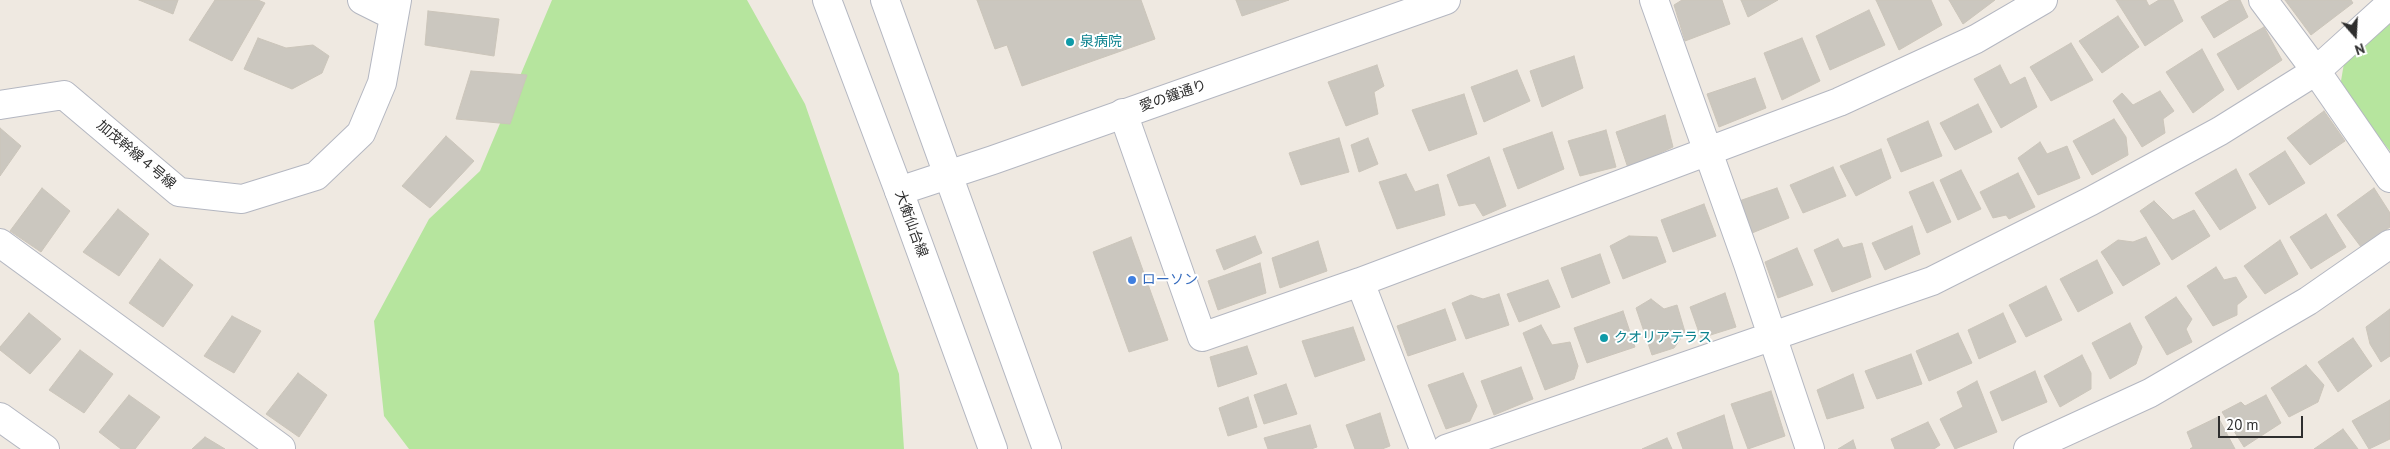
<!DOCTYPE html>
<meta charset="utf-8">
<style>
body{margin:0}
#map{position:relative;width:2390px;height:449px;overflow:hidden;background:#efe9e1;font-family:"PT Sans",sans-serif}
canvas{display:block}
.north{position:absolute;left:2330px;top:10px;width:50px;height:50px;-webkit-text-stroke:4px #fff;paint-order:stroke;rotate:161deg;font-size:14px;font-weight:700;line-height:20px;text-align:center;color:#2e2e2e}
.north::after{content:'';display:block;margin:auto;width:18px;height:22px;background:#2e2e2e;clip-path:polygon(50% 0,100% 100%,50% 72%,0 100%)}
.scale{position:absolute;left:2218px;top:416px;width:85px;height:22px;box-sizing:border-box;border:2px solid #2e2e2e;border-top:0;padding-left:6px;font-size:15px;line-height:18px;white-space:nowrap;color:#2e2e2e;-webkit-text-stroke:4px #fff;paint-order:stroke}
</style>
<div id="map">
<canvas width="2390" height="449"></canvas>
<div class="north">N</div>
<div class="scale">20 m</div>
</div>
<script>
const ctx = document.querySelector('canvas').getContext('2d');
ctx.lineJoin = 'round';
function fill(path, color) {
  ctx.fillStyle = color;
  ctx.fill(path, 'evenodd');
}
function poly(rows) {
  const path = new Path2D();
  for (const r of rows) {
    path.moveTo(r[0], r[1]);
    for (let i = 2; i < r.length; i += 2) path.lineTo(r[i], r[i + 1]);
  }
  return path;
}
function trace(path, color, width, dash) {
  ctx.strokeStyle = color;
  ctx.lineWidth = width;
  ctx.lineCap = dash ? 'butt' : 'round';
  ctx.setLineDash(dash || []);
  ctx.stroke(path);
}
function label(font, color, halo, rows, align = 'center') {
  ctx.font = font + ' "PT Sans","Noto Sans JP",sans-serif';
  ctx.lineWidth = 4;
  ctx.setLineDash([]);
  ctx.textBaseline = 'middle';
  ctx.strokeStyle = halo;
  ctx.fillStyle = color;
  for (const [text, x, y, turn = 0] of rows) {
    ctx.save();
    ctx.translate(x, y);
    ctx.rotate((+turn || 0) * Math.PI / 180);
    ctx.textAlign = isNaN(turn) ? turn : align;
    if (halo) ctx.strokeText(text, 0, 0);
    ctx.fillText(text, 0, 0);
    ctx.restore();
  }
}
const green = poly([
 [552,0,747,0,805,104,899,374,904,449,409,449,384,416,374,321,429,219,480,171],
 [2390,19,2390,151,2340,87,2345,57]
]);
const building = poly([
 [139,0,178,0,173,14,139,0],
 [215,0,258,0,265,3,232,61,189,40,215,0],
 [977,0,1141,0,1155,39,1022,86,1007,45,995,49,977,0],
 [1236,0,1289,0,1242,16,1236,0],
 [1682,0,1722,0,1730,24,1685,41,1674,5,1682,0],
 [1741,0,1778,0,1748,17,1741,0],
 [1876,0,1931,0,1942,25,1899,50,1876,0],
 [1949,0,1995,0,1963,24,1949,0],
 [2116,0,2146,0,2149,6,2159,0,2173,0,2183,21,2145,46,2116,0],
 [2230,0,2240,0,2248,17,2214,38,2201,17,2230,0],
 [2285,0,2351,0,2353,3,2311,35,2285,0],
 [1869,10,1885,45,1830,70,1816,36,1869,10],
 [428,11,499,19,494,56,425,45,428,11],
 [2118,16,2139,47,2102,73,2079,41,2118,16],
 [2264,27,2282,60,2238,90,2217,54,2264,27],
 [258,38,286,48,313,45,329,56,322,73,292,89,244,69,258,38],
 [1802,38,1820,81,1782,100,1764,53,1802,38],
 [2071,43,2093,80,2051,101,2030,67,2071,43],
 [2202,49,2224,90,2193,113,2166,72,2202,49],
 [1574,56,1583,88,1542,107,1530,71,1574,56],
 [1377,65,1384,86,1374,92,1378,114,1346,126,1328,82,1377,65],
 [2000,65,2010,85,2025,77,2037,107,2001,128,1974,79,2000,65],
 [1517,70,1530,101,1484,122,1471,87,1517,70],
 [471,71,527,75,510,124,456,119,471,71],
 [1755,78,1766,108,1719,127,1707,94,1755,78],
 [2160,91,2174,111,2163,119,2165,133,2142,147,2113,101,2122,93,2133,105,2160,91],
 [1464,94,1477,134,1429,151,1412,110,1464,94],
 [1978,104,1992,132,1955,150,1940,123,1978,104],
 [2324,111,2345,141,2310,165,2287,138,2324,111],
 [1665,115,1673,147,1628,168,1616,132,1665,115],
 [2114,119,2126,137,2128,155,2092,175,2073,141,2114,119],
 [1928,121,1942,156,1901,172,1887,139,1928,121],
 [0,128,21,146,0,176,0,128],
 [1606,130,1616,167,1580,176,1568,141,1606,130],
 [1552,132,1564,169,1518,189,1503,149,1552,132],
 [446,136,474,161,430,208,402,186,446,136],
 [1339,138,1349,172,1301,185,1289,153,1339,138],
 [1368,138,1378,164,1359,172,1351,145,1368,138],
 [2040,142,2047,154,2067,146,2080,178,2038,195,2018,158,2040,142],
 [1881,149,1891,178,1856,196,1840,166,1881,149],
 [2285,151,2305,183,2269,205,2249,174,2285,151],
 [1489,157,1506,206,1483,216,1475,203,1459,206,1447,175,1489,157],
 [1833,167,1846,196,1803,213,1790,185,1833,167],
 [2236,169,2256,208,2220,230,2195,193,2236,169],
 [1961,170,1981,209,1958,220,1940,180,1961,170],
 [2018,173,2035,207,2009,219,2006,215,1993,218,1980,192,2018,173],
 [1406,174,1415,192,1438,184,1445,215,1397,229,1379,182,1406,174],
 [1933,182,1951,222,1927,233,1909,192,1933,182],
 [42,188,70,211,41,252,10,231,42,188],
 [1777,188,1789,218,1752,233,1739,201,1777,188],
 [2374,188,2390,213,2390,227,2361,247,2337,215,2374,188],
 [2154,201,2173,220,2194,210,2210,236,2172,260,2140,211,2154,201],
 [1704,204,1716,236,1673,252,1661,220,1704,204],
 [118,209,149,234,119,276,83,252,118,209],
 [2326,214,2346,247,2311,269,2290,237,2326,214],
 [1912,226,1920,254,1885,270,1872,243,1912,226],
 [1255,236,1262,253,1224,270,1216,250,1255,236],
 [1629,236,1657,237,1666,262,1623,279,1610,246,1629,236],
 [1131,237,1168,340,1129,352,1093,252,1131,237],
 [2146,237,2160,264,2123,286,2101,252,2118,240,2133,242,2146,237],
 [1838,239,1843,248,1862,243,1871,277,1832,292,1814,250,1838,239],
 [2280,240,2298,274,2265,294,2244,266,2280,240],
 [1318,241,1327,271,1280,288,1272,258,1318,241],
 [1797,248,1813,285,1778,298,1765,262,1797,248],
 [1600,254,1610,283,1572,298,1561,268,1600,254],
 [160,259,193,285,163,327,129,303,160,259],
 [2097,260,2113,293,2078,312,2060,279,2097,260],
 [1260,263,1266,293,1218,310,1208,281,1260,263],
 [2216,267,2224,280,2236,277,2247,297,2237,305,2237,315,2213,326,2187,286,2216,267],
 [1548,280,1560,307,1519,322,1507,294,1548,280],
 [2046,286,2062,320,2026,337,2009,305,2046,286],
 [1725,293,1736,327,1701,338,1690,307,1725,293],
 [1499,294,1509,325,1466,339,1452,303,1471,295,1483,299,1499,294],
 [2176,297,2192,319,2186,329,2192,342,2167,355,2145,317,2176,297],
 [1651,299,1664,309,1677,305,1685,332,1674,348,1652,355,1636,308,1651,299],
 [1445,309,1456,340,1408,356,1397,326,1445,309],
 [2390,309,2390,356,2381,362,2370,344,2366,327,2390,309],
 [1623,311,1635,347,1587,363,1574,328,1623,311],
 [29,313,61,339,30,374,0,350,0,347,29,313],
 [2003,313,2016,342,1979,359,1968,330,2003,313],
 [232,316,261,331,234,373,204,356,232,316],
 [2130,323,2142,347,2136,364,2110,379,2092,343,2130,323],
 [1541,325,1552,345,1570,342,1578,366,1574,379,1545,390,1523,333,1541,325],
 [1353,327,1365,360,1315,377,1302,341,1353,327],
 [1958,333,1972,363,1929,381,1916,351,1958,333],
 [2353,338,2372,366,2338,392,2318,362,2353,338],
 [1247,346,1257,374,1218,387,1210,357,1247,346],
 [80,350,113,374,84,413,49,390,80,350],
 [1911,354,1922,384,1877,399,1865,371,1911,354],
 [2082,355,2091,373,2091,389,2060,407,2044,376,2082,355],
 [2306,365,2324,385,2318,402,2289,417,2271,388,2306,365],
 [1521,367,1533,399,1494,415,1481,381,1521,367],
 [2035,371,2047,402,2002,421,1990,392,2035,371],
 [298,373,327,395,299,437,266,414,298,373],
 [1463,373,1477,406,1470,421,1446,429,1428,385,1463,373],
 [1853,374,1864,408,1827,419,1817,390,1853,374],
 [1977,381,1997,432,1955,449,1940,419,1963,407,1957,392,1977,381],
 [1286,384,1297,414,1264,424,1254,395,1286,384],
 [1771,391,1785,436,1748,449,1731,404,1771,391],
 [129,395,160,417,135,449,121,449,99,432,129,395],
 [2266,395,2281,423,2244,447,2222,412,2241,402,2245,406,2266,395],
 [1248,397,1257,427,1228,436,1219,408,1248,397],
 [2390,400,2390,439,2369,449,2352,421,2390,400],
 [1380,413,1390,446,1382,449,1355,449,1346,425,1380,413],
 [1724,415,1733,449,1683,449,1677,433,1724,415],
 [2218,417,2235,449,2190,449,2193,447,2187,432,2218,417],
 [1928,422,1940,445,1934,449,1895,449,1891,439,1928,422],
 [1310,425,1317,447,1311,449,1268,449,1264,438,1310,425],
 [2343,429,2358,449,2314,449,2343,429],
 [205,437,225,449,192,449,205,437],
 [1667,438,1672,449,1642,449,1667,438],
 [1853,440,1856,449,1838,449,1853,440]
]);
const minor = poly([
 [362,0,394,16],
 [1654,0,1748,264,1810,449],
 [2263,0,2316,71,2390,178],
 [0,105,64,95,179,192,242,199,316,176,361,133,382,83,397,0],
 [1123,113,1202,337,1360,282,1839,102,1976,39,2043,0],
 [0,243,281,448,279,449],
 [1360,282,1424,449],
 [1446,449,1932,281,2091,201,2220,131,2316,71,2390,4],
 [2028,449,2150,393,2308,301,2390,244]
]);
const tertiary = poly([
 [899,191,993,160,1446,0],
 [0,417,45,449]
]);
const secondary = poly([
 [827,0,899,191,993,449],
 [885,0,1047,449]
]);
const markers = [
 [1070,42,5,"#0f9aa8"],
 [1132,280,5,"#3f7fe0"],
 [1604,338,5,"#0f9aa8"]
];
const cultureNames = [
 ["泉病院",1080,42],
 ["クオリアテラス",1614,338]
];
const streetNames = [
 ["愛の鐘通り",1173,96,-19],
 ["加茂幹線４号線",136,155,40],
 ["大衡仙台線",911,224,70]
];
const shopNames = [
 ["ローソン",1142,280]
];
fill(green, '#b6e59e');
fill(building, '#cbc7bf');
trace(building, '#cbc5ba', 1);
trace(minor, '#b4b7c1', 30);
trace(tertiary, '#b4b7c1', 30);
trace(secondary, '#b4b7c1', 30);
trace(minor, '#fff', 28);
trace(tertiary, '#fff', 28);
trace(secondary, '#fff', 28);
for (const [x, y, r, color] of markers) {
  const dot = new Path2D();
  dot.arc(x, y, r, 0, 2 * Math.PI);
  ctx.fillStyle = color;
  ctx.fill(dot);
  trace(dot, '#fff', 2);
}
label('14px', '#0d838f', '#fff', cultureNames, 'left');
label('14px', '#2e2e2e', '#fff', streetNames);
label('14px', '#366cbe', '#fff', shopNames, 'left');
</script>
